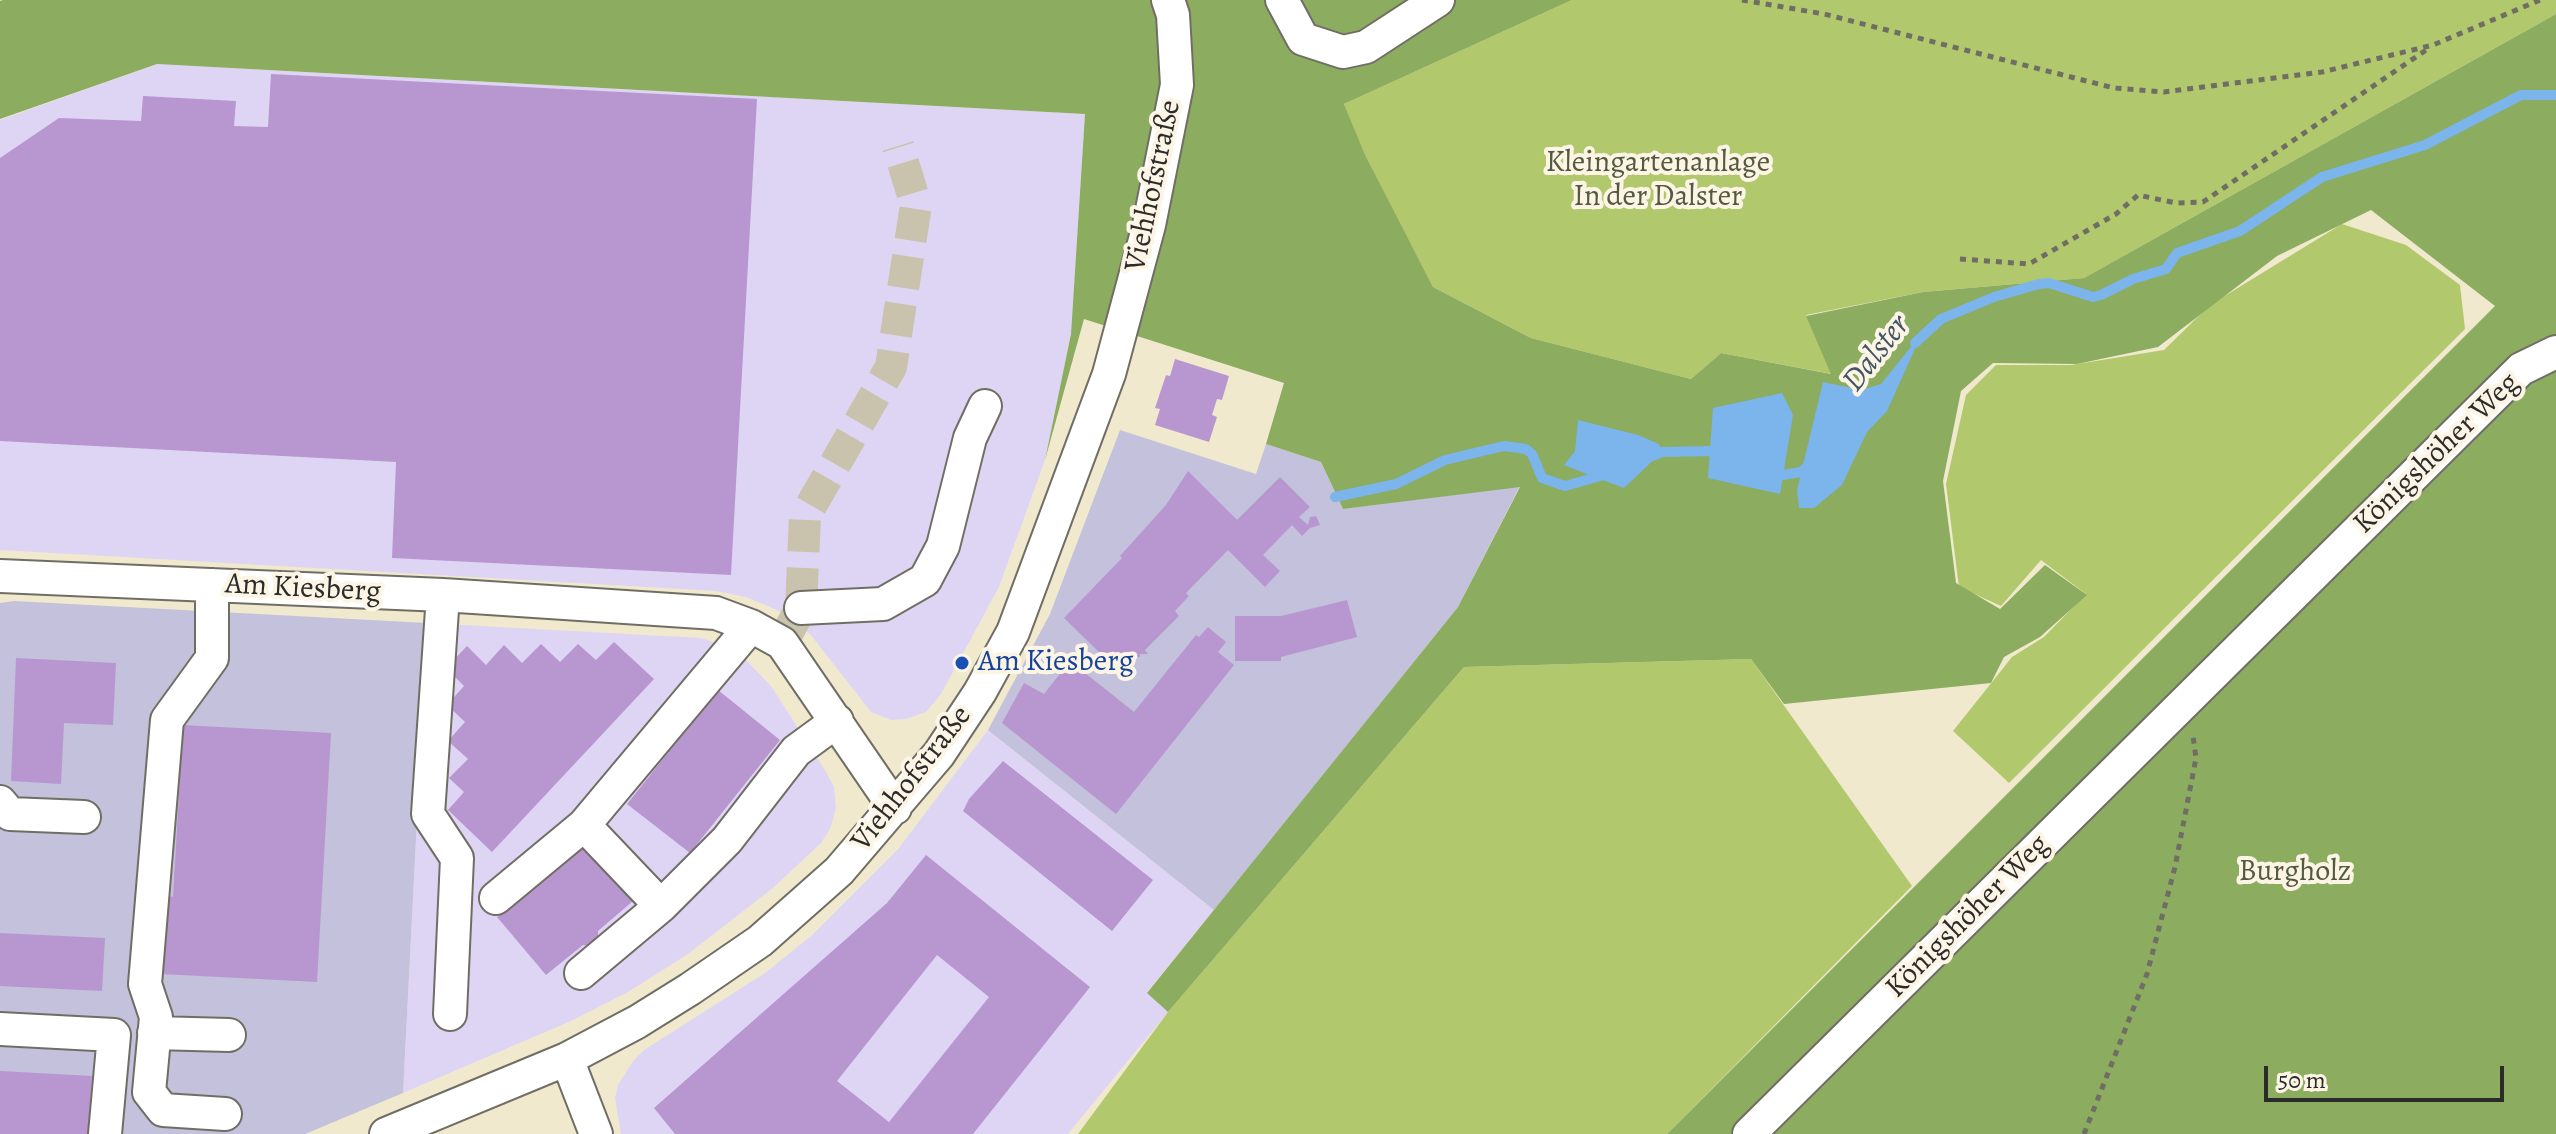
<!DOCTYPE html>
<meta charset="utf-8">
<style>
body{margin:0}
#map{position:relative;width:2556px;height:1134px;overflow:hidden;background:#f1e9ce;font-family:Alegreya,serif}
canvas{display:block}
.scale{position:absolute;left:2264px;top:1066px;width:240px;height:36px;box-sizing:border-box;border:4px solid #2b2b2b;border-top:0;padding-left:10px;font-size:24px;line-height:28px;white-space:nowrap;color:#2b2b2b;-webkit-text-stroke:6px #fcf5e5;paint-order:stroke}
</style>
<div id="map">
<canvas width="2556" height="1134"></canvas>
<div class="scale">50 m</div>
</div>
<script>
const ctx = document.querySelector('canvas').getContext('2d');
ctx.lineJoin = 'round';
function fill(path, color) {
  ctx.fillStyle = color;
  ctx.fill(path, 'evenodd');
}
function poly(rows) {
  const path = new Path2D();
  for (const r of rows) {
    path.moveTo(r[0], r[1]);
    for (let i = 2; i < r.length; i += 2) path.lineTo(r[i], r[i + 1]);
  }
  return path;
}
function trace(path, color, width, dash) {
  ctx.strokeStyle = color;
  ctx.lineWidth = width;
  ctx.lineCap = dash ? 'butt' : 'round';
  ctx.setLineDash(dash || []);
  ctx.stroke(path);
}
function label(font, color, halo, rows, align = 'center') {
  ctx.font = font + ' Alegreya,serif';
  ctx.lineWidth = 8;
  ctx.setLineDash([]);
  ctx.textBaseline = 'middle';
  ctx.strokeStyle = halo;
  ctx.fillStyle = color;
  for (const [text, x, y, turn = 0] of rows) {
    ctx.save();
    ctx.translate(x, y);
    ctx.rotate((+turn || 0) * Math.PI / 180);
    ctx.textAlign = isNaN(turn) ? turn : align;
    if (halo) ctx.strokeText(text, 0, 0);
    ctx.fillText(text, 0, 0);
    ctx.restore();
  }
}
const built = poly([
 [157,64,1085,114,1071,334,1045,460,999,587,941,694,926,712,906,719,891,720,871,712,810,634,777,610,746,597,715,591,0,550,0,120],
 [427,623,701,638,722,645,747,661,771,686,825,770,834,787,836,808,830,829,821,843,773,888,688,954,628,992,571,1021,403,1093],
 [988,730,1214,910,1147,992,1168,1012,1068,1134,621,1134,615,1098,618,1085,633,1061,644,1050,765,973,811,936,899,848]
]);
const industrial = poly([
 [1120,430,1256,474,1266,444,1321,462,1343,509,1520,486,1458,607,1214,910,988,730,1050,614],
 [14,601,427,623,403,1093,305,1134,0,1134,0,603]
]);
const green = poly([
 [1572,0,2556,0,2556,14,2084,278,1923,292,1806,315,1832,374,1721,353,1691,379,1531,338,1433,287,1364,155,1344,104],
 [2342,224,2406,245,2460,285,2465,329,2009,783,1953,731,2012,657,2044,637,2086,594,2041,560,2001,606,1959,587,1946,484,1966,395,1996,365,2071,365,2164,350,2210,305],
 [1751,659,1912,886,1667,1134,1078,1134,1168,1012,1464,667]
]);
const forest = poly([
 [3,0,1572,0,1344,104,1365,155,1433,287,1531,338,1691,379,1721,353,1831,374,1806,316,1923,292,2084,278,2556,14,2556,1134,1667,1134,2495,306,2371,210,2277,256,2158,347,2077,364,1993,363,1961,391,1943,481,1956,583,2000,609,2045,565,2087,595,2040,637,2004,657,1991,683,1784,704,1751,659,1464,667,1168,1012,1147,993,1458,607,1520,487,1343,509,1321,462,1266,444,1284,383,1084,319,1045,460,1071,334,1085,114,157,64,0,119,0,1]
]);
const water = poly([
 [1922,333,1887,411,1867,432,1842,485,1814,508,1799,508,1797,490,1823,382,1861,390,1881,384],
 [1782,393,1793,415,1780,494,1708,478,1713,408],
 [1578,420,1638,435,1659,444,1662,452,1624,488,1597,478,1564,465,1575,451]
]);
const stream = poly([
 [1915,343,1941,319,1994,297,2039,284,2049,283,2093,297,2101,295,2133,279,2166,269,2177,253,2240,231,2322,177,2425,145,2521,95,2556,95],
 [1652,456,1662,452,1711,451,1722,454],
 [1772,471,1783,475,1801,472,1811,463],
 [1335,497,1396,484,1445,460,1504,446,1526,449,1532,454,1542,478,1565,486,1607,474]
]);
const building = poly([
 [271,74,757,99,731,575,392,558,396,462,0,441,0,158,59,118,141,121,143,96,236,101,234,126,268,127],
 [1175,359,1229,376,1222,400,1217,399,1212,415,1217,417,1209,442,1155,425,1160,409,1155,408,1166,375,1170,376],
 [1188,471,1237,520,1280,477,1310,507,1299,517,1308,525,1310,517,1316,516,1320,525,1310,528,1302,536,1292,525,1263,555,1280,571,1265,587,1228,550,1186,593,1189,596,1175,611,1179,616,1145,650,1148,654,1140,654,1140,657,1101,654,1064,618,1122,558,1120,556,1166,505],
 [1347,600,1357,637,1281,657,1281,661,1235,661,1235,616,1281,616],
 [1208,627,1226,642,1218,652,1234,665,1116,814,1002,723,1024,683,1044,694,1070,661,1134,712,1196,635,1199,637],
 [614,642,654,679,492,852,448,810,464,792,449,778,468,759,448,741,465,722,447,705,464,686,446,668,467,646,486,665,504,645,522,663,541,644,560,662,578,644,596,660],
 [16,658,116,663,113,725,64,723,61,784,11,781],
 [718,690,780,740,690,853,627,804],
 [183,725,331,733,317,982,161,974,166,895,173,897],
 [1003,761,1153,880,1112,931,963,811,969,799],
 [584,843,633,901,598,931,598,938,589,946,583,945,546,975,497,917],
 [926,855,1090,987,973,1134,675,1134,654,1108,887,903],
 [937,955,989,997,889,1122,837,1081],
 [0,933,105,938,102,991,0,986],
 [0,1071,92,1076,88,1134,0,1134]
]);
const minorTunnel = poly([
 [782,643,801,608,805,516,891,367,916,205,898,146]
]);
const path = poly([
 [1742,0,1824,14,2114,88,2164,92,2322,72,2433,45,2540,0],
 [1960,259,2029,264,2116,214,2138,195,2176,203,2203,202,2429,48],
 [2084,1134,2147,974,2175,867,2196,758,2193,736]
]);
const minor = poly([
 [1282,0,1303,39,1343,52,1366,47,1438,0],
 [0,576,443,595,716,613,751,626,782,643,895,808],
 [212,585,212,658,167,720,145,984,156,1017,149,1092,163,1110,225,1114],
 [443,595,428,814,457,858,450,1014],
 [801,608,883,604,925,580,943,546,970,438,985,406],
 [0,802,10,814,84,817],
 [584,825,751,626],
 [496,898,584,825,661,906],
 [581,973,661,906,727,840,796,751,837,721],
 [0,1029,114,1035,105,1134],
 [154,1033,229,1035],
 [567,1059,596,1134],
 [386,1134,567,1059,637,1022,690,989,760,941,839,871,939,754,980,692,1013,632,1109,374,1149,225,1177,85,1173,15,1168,0],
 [1749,1134,2521,369,2556,352]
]);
const markers = [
 [962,663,8,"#1a4fb4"]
];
const parkNames = [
 ["Kleingartenanlage",1658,164],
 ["In der Dalster",1658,198],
 ["Burgholz",2295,873]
];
const streetNames = [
 ["Viehhofstraße",1154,186,-78],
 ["Königshöher Weg",2437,454,-44],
 ["Am Kiesberg",303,589,3],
 ["Viehhofstraße",912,779,-52],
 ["Königshöher Weg",1968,917,-45]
];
const transitNames = [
 ["Am Kiesberg",978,663]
];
const waterNames = [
 ["Dalster",1877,354,-52]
];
fill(built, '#ded5f5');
fill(industrial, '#c3c1db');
fill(green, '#b1c86c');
fill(forest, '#8cac60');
fill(water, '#7cb4ec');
trace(stream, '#7cb4ec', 10);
fill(building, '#b897d0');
trace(minorTunnel, '#c9c3ad', 32, [32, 16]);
trace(minor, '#706e64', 36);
trace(path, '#706e64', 5, [6, 6]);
trace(minor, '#fff', 32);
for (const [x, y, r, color] of markers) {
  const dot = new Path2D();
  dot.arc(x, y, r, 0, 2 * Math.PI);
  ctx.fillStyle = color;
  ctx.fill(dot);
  trace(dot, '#fcf5e5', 3);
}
label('30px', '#535a3e', '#fcf5e5', parkNames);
label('30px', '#2b2b2b', '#fcf5e5', streetNames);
label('30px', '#164399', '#fcf5e5', transitNames, 'left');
label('italic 32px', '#435465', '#fcf5e5', waterNames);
</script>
